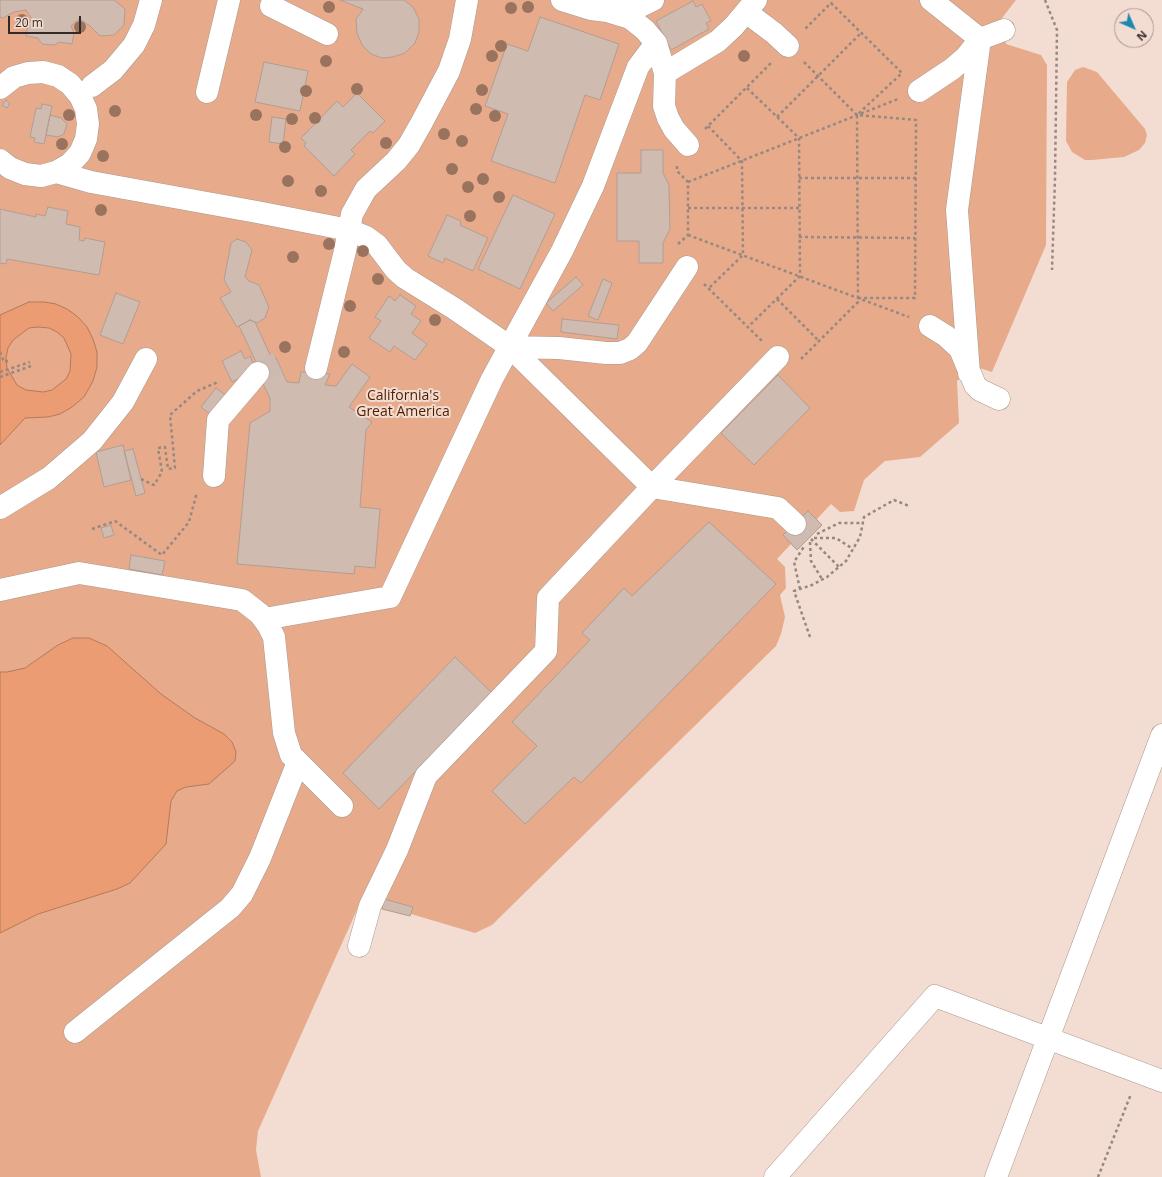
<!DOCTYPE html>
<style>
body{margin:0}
#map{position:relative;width:1162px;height:1177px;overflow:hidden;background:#f3ddd2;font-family:"Open Sans",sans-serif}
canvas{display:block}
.north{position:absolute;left:1114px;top:8px;width:40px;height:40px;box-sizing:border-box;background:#f3ddd2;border:1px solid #a6958d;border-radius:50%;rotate:135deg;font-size:11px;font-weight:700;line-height:16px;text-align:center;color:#322a26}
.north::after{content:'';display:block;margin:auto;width:14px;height:18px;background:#1c89af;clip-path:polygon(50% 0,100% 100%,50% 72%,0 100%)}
.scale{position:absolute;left:8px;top:16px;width:73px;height:18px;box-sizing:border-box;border:2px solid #322a26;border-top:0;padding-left:5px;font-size:12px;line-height:14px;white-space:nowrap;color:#322a26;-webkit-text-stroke:3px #f3ddd2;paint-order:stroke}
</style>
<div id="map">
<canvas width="1162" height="1177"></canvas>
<div class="north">N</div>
<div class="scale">20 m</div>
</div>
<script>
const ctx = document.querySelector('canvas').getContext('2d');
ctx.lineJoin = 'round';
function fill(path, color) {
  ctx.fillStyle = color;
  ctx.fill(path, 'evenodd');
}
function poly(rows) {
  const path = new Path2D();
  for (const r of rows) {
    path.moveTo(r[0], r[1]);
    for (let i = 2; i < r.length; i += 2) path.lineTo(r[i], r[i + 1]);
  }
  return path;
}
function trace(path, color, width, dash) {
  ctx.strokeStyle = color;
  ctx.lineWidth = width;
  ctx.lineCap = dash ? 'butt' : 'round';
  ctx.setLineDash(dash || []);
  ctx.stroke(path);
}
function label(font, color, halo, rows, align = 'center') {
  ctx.font = font + ' "Open Sans",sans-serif';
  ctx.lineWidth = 4;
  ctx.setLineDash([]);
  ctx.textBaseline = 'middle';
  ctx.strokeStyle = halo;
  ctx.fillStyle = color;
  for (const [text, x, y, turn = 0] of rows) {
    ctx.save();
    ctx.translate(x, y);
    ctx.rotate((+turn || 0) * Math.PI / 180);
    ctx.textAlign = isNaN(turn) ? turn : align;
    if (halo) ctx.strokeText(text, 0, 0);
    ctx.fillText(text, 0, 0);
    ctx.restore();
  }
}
const green = poly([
 [0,0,1016,0,1002,18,1006,44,1041,55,1047,65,1046,245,992,372,976,367,957,381,959,423,920,457,885,461,864,480,854,511,840,512,831,504,817,519,822,525,797,550,791,544,777,559,785,567,786,588,780,595,785,617,781,634,776,646,492,925,475,933,411,914,410,916,360,903,258,1131,256,1150,261,1177,0,1177],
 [1083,67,1097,72,1145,129,1147,135,1145,143,1139,150,1124,157,1092,160,1085,160,1072,152,1066,141,1067,82,1075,70]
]);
const water = poly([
 [29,302,44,302,56,304,67,309,78,317,87,327,93,339,97,352,97,367,93,381,84,397,72,407,60,414,48,417,25,418,0,445,0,315,29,302],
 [38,327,49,328,57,332,64,338,71,354,70,371,66,379,52,390,43,392,26,390,17,385,7,368,6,358,8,348,13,340,29,328,38,327],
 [73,638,89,638,107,646,161,694,195,718,224,734,232,742,236,752,235,761,209,784,186,787,177,791,171,801,166,844,130,883,117,889,38,914,0,933,0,672,7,672,25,668,58,645,73,638]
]);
const building = poly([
 [0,0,114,0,125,9,124,25,114,35,100,36,90,26,79,19,71,26,74,33,72,44,59,42,54,45,42,44,38,38,26,36,28,24,32,19,26,10,14,12,3,18,0,17,0,0],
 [340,0,404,0,413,7,419,19,419,32,415,43,405,53,393,57,382,58,371,54,362,45,357,33,356,19,363,9,340,0],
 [693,1,696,7,702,4,711,21,706,23,709,29,671,50,656,21,693,1],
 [540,17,619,44,600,100,585,95,555,183,491,161,508,114,485,106,507,44,528,51,540,17],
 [264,62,308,71,300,111,255,102,264,62],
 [357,93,385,121,373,133,370,131,351,150,355,154,334,176,304,146,306,143,301,138,337,101,343,107,357,93],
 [6,100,10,103,7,108,2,105,6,100],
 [42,104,52,106,44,144,34,142,35,138,30,137,36,108,41,109,42,104],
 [50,115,61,118,67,124,64,134,58,137,46,135,50,115],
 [272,117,286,119,283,144,269,142,272,117],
 [641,150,663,150,663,173,669,185,670,229,663,243,663,263,639,263,639,241,617,241,617,173,641,173,641,150],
 [513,195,555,214,520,289,478,269,513,195],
 [48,207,68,211,66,224,80,227,79,240,84,241,85,238,105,242,99,275,7,259,6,264,0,263,0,209,36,217,36,214,45,216,48,207],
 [447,215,461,221,460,225,488,238,473,271,445,258,443,263,428,256,447,215],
 [237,239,246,242,252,250,245,277,249,281,259,285,269,307,265,318,257,323,250,320,237,327,220,298,231,292,224,280,231,243,237,239],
 [576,277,583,285,553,311,546,303,576,277],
 [603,279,612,283,598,320,588,316,603,279],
 [116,293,140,302,123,344,100,335,116,293],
 [400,295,416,306,411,314,421,321,412,333,427,344,415,360,394,346,390,352,369,338,381,321,375,317,389,296,395,301,400,295],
 [562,319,619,325,617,339,561,332,562,319],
 [250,320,255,322,272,359,258,366,239,326,250,320],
 [241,351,245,359,250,356,256,370,232,382,222,361,241,351],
 [276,358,287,382,299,383,301,372,330,374,325,385,336,386,352,364,370,377,349,407,372,422,366,430,360,507,380,509,375,568,355,566,354,574,237,564,250,423,270,411,270,398,255,368,276,358],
 [778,375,810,408,754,465,721,433,778,375],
 [216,388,228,397,213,416,201,407,216,388],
 [123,445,131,480,104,487,96,452,123,445],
 [133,449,145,493,136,496,124,451,133,449],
 [808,511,822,525,797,550,783,535,808,511],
 [709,522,776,584,581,783,574,777,525,824,492,791,537,746,512,722,590,640,582,633,624,588,632,596,709,522],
 [111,525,114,535,104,538,101,528,111,525],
 [131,555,165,561,162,575,129,569,131,555],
 [455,657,492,693,379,809,343,773,455,657],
 [384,899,413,907,410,916,382,909,384,899]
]);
const minorTunnel = poly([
 [258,373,278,363]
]);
const path = poly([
 [1045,0,1057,30,1055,178,1052,270],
 [804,62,857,115,916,120,915,298,859,298],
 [747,88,799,138,800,276,748,327],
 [777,117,861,33],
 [708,126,742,161,743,255,709,288],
 [705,129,772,62],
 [677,166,677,171,688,182,688,235,678,244],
 [799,178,916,178],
 [688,182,898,99],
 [688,208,799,208],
 [688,235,909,317],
 [799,237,915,238],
 [704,284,762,341],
 [777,299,819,341],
 [0,352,4,362,8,361],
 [801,359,858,302,857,115,902,73,831,3,804,30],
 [0,372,30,362],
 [0,377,31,366],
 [141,479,154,485,162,472,158,448,165,447,168,469,175,468,170,415,197,391,218,382],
 [92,529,115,521,162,555,189,522,197,492],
 [817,534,839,523,863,523],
 [814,538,836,538,853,549],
 [811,539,839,567],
 [810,542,811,561,822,579],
 [800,589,794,562,805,545],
 [810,637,794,591,812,585,827,577,846,561,860,537,864,517,894,500,909,506],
 [1098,1177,1131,1094]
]);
const minor = poly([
 [562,0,591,9,607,11,624,10,643,5,653,0],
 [931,0,980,39],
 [271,6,327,34],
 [607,11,630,18,645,30,656,43,665,73,664,106,668,118,674,129,688,145],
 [746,12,774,33,788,46],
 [665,73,718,41,734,26,756,0],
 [92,86,113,70,134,45,144,25,151,0],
 [0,88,14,77,28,73,43,72,58,76,70,84,80,96,86,109,88,124,86,139,80,153,70,164,56,172,41,176,25,174,10,168,0,160],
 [919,91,952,69,965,58,980,39,1004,30],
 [207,92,229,0],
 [56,172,91,182,257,212,349,230,366,237,377,245,396,270,405,278,455,309,510,347,652,487,778,508,795,524],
 [930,326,946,336,960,349,975,385,980,390,999,399],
 [510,347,559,348,606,353,620,353,630,349,637,343,687,267],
 [316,368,345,251,352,214,366,189,396,161,409,145,422,122,449,71,460,39,467,0],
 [969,373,957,210,980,39],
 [214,476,218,420,258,373],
 [0,508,49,478,92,441,123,402,146,359],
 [0,590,79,573,242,600,260,614,268,625,274,637,284,733,291,755,342,806],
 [264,619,390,597,492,379,562,251,593,186,638,67,656,43],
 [359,946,370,906,397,850,426,776,546,651,548,598,652,487,778,357],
 [75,1032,230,908,242,894,260,858,298,762],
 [775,1177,935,996,1162,1081],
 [996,1177,1162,735]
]);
const trees = [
 [329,7],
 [528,7],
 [511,8],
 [22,20],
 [80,27],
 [501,46],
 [492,56],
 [744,56],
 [326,61],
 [357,89],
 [482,90],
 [306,91],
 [476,109],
 [115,111],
 [69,115],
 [256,115],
 [495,116],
 [315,118],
 [292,119],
 [444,134],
 [462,141],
 [386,143],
 [62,144],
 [285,147],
 [103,156],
 [452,169],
 [483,179],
 [288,181],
 [468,187],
 [321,191],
 [499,197],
 [101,210],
 [470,216],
 [329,244],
 [363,251],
 [293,257],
 [378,279],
 [350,306],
 [435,320],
 [285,347],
 [344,352]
];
const parkNames = [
 ["California's",403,396],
 ["Great America",403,412]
];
fill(green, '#e7ab8c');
fill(water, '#ec9c72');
trace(water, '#b47a5b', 1);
fill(building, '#d0bbb0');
trace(building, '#b29d93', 1);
trace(minorTunnel, '#ccb9b0', 22, [22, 11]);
trace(minor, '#ab978c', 23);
trace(path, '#978880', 2.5, [3, 3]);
trace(minor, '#fff', 22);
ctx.fillStyle = '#99735e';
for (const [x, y] of trees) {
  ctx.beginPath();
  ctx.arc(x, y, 6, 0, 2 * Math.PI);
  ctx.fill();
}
label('14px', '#4f1d00', '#f3ddd2', parkNames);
</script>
